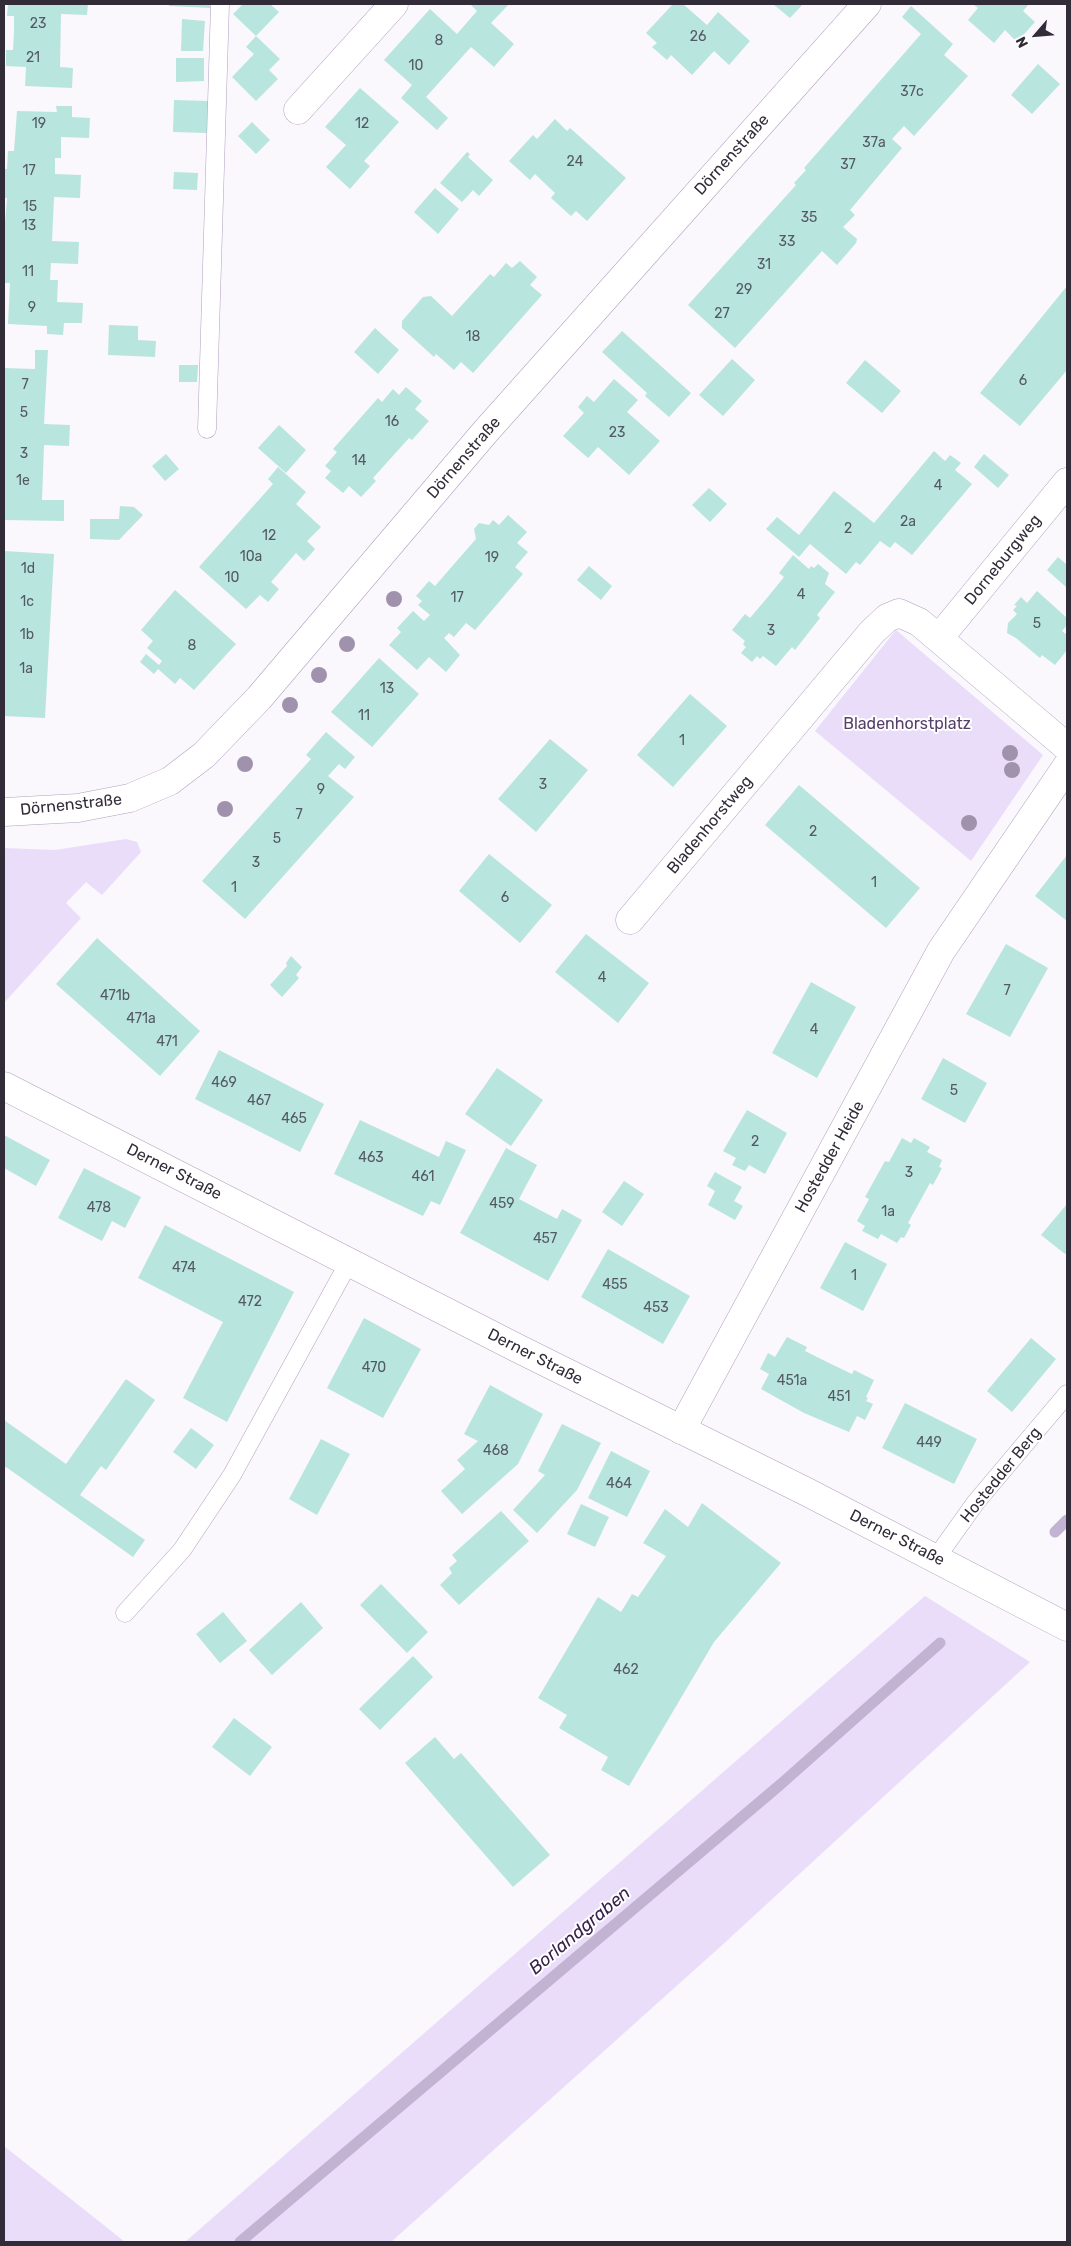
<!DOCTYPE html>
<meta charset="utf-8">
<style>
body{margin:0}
#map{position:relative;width:1071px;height:2246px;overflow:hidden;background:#faf7fd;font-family:Rubik,sans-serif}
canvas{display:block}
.frame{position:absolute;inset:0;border:5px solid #322c38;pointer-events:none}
.north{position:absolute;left:1011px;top:10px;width:50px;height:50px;-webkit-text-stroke:4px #fff;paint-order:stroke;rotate:243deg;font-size:14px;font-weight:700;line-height:20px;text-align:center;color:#322c38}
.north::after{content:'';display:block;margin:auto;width:18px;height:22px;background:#322c38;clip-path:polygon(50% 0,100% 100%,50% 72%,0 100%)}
</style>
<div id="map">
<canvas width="1071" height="2246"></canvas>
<div class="frame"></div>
<div class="north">N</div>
</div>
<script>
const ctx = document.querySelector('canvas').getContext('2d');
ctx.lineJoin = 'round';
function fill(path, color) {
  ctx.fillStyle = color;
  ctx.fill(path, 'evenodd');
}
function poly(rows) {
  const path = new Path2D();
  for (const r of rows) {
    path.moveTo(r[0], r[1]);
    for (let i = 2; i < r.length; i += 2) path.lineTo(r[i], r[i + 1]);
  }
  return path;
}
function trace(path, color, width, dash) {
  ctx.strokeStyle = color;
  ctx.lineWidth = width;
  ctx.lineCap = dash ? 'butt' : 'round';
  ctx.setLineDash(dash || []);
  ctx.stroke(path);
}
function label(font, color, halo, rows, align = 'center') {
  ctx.font = font + ' Rubik,sans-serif';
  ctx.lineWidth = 4;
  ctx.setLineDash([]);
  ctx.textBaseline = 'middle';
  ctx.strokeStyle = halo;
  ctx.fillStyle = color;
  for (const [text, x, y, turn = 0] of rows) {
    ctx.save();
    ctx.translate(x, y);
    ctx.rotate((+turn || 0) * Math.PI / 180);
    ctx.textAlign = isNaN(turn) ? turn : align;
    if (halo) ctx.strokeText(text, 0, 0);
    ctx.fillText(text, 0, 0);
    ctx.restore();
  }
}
const green = poly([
 [896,630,1043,755,971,861,815,731],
 [126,839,137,842,141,852,102,895,86,882,66,903,81,918,4,1003,4,848,55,850],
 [925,1596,1030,1662,720,1947,391,2242,185,2242],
 [4,2146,125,2242,4,2242]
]);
const stream = poly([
 [1055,1532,1067,1520],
 [240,2242,781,1784,940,1643]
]);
const building = poly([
 [8,4,88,4,87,15,61,14,60,67,73,68,72,88,25,86,26,67,6,66,6,50,13,50,14,31,14,16,7,16],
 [169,4,210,4,210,8,169,6],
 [243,4,270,4,279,12,256,36,233,14],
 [470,4,509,4,491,23,514,44,494,67,471,47,426,97,448,118,437,130,401,98,412,85,384,60,430,9,457,34,477,11],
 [673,4,683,4,707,25,718,12,750,41,729,65,714,51,692,75,671,55,667,60,652,47,657,43,646,33],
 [773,4,803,4,790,18],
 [973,4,1029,4,1023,11,1035,22,1017,42,1005,30,994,43,968,20,978,8],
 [911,6,953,44,944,55,968,76,914,136,904,126,892,139,902,148,850,210,855,215,843,227,857,239,856,243,837,265,822,251,735,348,688,305,796,185,794,183,806,170,804,168,921,34,902,17],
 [182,19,205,21,203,51,181,51],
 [256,36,280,59,269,70,278,79,256,101,232,77,254,54,246,47],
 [176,58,204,58,204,81,176,82],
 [1038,64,1060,84,1032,114,1011,95],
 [360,88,399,122,364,161,370,166,350,189,326,167,346,145,325,127],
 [174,100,209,101,208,133,173,132],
 [56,106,72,106,72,117,90,118,89,138,61,137,61,158,55,158,55,174,81,175,80,198,54,197,52,241,79,242,78,264,51,263,50,280,58,280,57,302,83,303,82,323,64,323,63,335,47,334,47,326,8,324,10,283,4,283,4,235,7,198,4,198,4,169,7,169,8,151,14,151,17,111,57,112],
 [555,119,567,131,570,128,626,178,587,221,576,211,571,216,551,198,555,193,535,174,530,180,509,161,533,135,537,139],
 [252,122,270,140,256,154,238,136],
 [467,152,470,154,468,157,493,180,479,196,473,190,462,202,440,183],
 [174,172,198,173,197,190,173,189],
 [435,188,459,209,438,234,414,212],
 [520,261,537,277,530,285,542,295,473,373,461,362,454,370,436,354,434,357,402,328,402,321,423,297,431,296,452,316,490,274,494,277,506,263,512,268],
 [1067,286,1067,370,1020,426,980,393],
 [109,325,138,326,138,340,156,341,155,357,108,355],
 [375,328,399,350,378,374,354,352],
 [622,331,691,393,669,417,645,396,647,393,602,352],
 [35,350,48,350,44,424,70,425,69,446,44,445,42,500,64,500,64,521,4,520,4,368,35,369],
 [732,359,755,380,723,416,699,395],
 [865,360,901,391,882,413,846,383],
 [179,365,198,365,197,382,179,382],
 [614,379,638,400,627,412,660,441,629,475,598,447,588,458,563,436,584,413,578,407,587,396,594,402],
 [406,387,422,401,415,409,429,421,412,440,409,438,373,478,376,481,361,497,349,486,343,493,325,478,331,471,325,466,337,452,333,449,378,398,382,402,393,389,399,395],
 [279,425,306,450,286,473,258,448],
 [934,451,945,461,950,455,961,463,955,470,972,484,912,555,895,542,890,548,880,541,860,565,856,562,846,574,810,544,799,557,766,529,777,517,799,535,834,491,874,523],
 [166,454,179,469,165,481,152,466],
 [984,454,1009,475,998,488,974,467],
 [278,467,306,492,296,504,321,527,307,541,315,549,310,555,304,561,296,553,271,582,279,589,268,602,260,595,246,609,199,567,273,484,268,479],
 [709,488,727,504,710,522,692,505],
 [120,506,134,507,143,515,119,540,90,539,90,519,119,519],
 [508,515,527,532,517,543,528,552,515,567,523,574,475,630,466,623,454,637,449,633,444,638,460,655,446,672,429,657,417,670,389,645,401,632,397,628,413,611,424,621,430,615,418,605,422,601,416,596,429,581,435,586,455,563,476,539,474,529,479,523,489,525,493,520,499,525],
 [4,551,54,554,45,718,4,716],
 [793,555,809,569,811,566,814,568,818,564,829,573,825,584,835,592,817,615,820,618,795,650,792,647,776,666,763,656,760,659,757,656,752,662,741,653,746,647,743,644,745,641,732,630,745,614,750,618,767,598,784,577,779,573],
 [1058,557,1067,565,1067,588,1047,570],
 [589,566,612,586,601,600,577,580],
 [175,590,236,644,194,690,180,678,175,684,158,669,154,674,140,662,146,654,159,665,162,661,147,648,153,641,141,630],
 [1037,591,1067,618,1067,625,1062,631,1067,635,1067,650,1055,665,1042,655,1040,658,1016,638,1007,633,1008,623,1017,614,1013,610,1017,606,1014,605,1021,597,1027,603],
 [379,658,419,694,372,747,331,712],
 [690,694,727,726,673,787,637,755],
 [326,732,355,757,345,769,339,764,328,776,354,797,245,919,202,881,311,759,306,755],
 [550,739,588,770,536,832,498,799],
 [799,785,920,888,886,928,765,825],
 [489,854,552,905,520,943,459,891],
 [1067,855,1067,921,1035,896],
 [586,934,649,983,618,1023,555,972],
 [97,938,200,1031,160,1076,56,984],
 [1006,944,1048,968,1010,1037,966,1014],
 [291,956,302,967,296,975,299,978,282,997,270,985,287,966,286,963],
 [811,982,856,1007,817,1078,772,1053],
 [219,1050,324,1104,300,1152,195,1099],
 [943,1058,987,1083,965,1123,921,1099],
 [497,1068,543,1100,511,1146,465,1114],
 [747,1110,787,1133,765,1174,749,1165,745,1171,732,1165,736,1158,723,1151],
 [360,1120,439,1157,446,1141,466,1150,440,1205,431,1201,423,1216,334,1174],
 [4,1135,50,1160,36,1186,4,1168],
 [902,1138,911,1143,914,1138,930,1147,927,1152,942,1160,939,1167,942,1168,933,1185,930,1183,908,1223,911,1225,904,1238,901,1237,897,1243,881,1234,878,1239,862,1231,865,1226,857,1221,869,1199,865,1197,885,1161,889,1162],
 [506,1148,537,1165,519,1199,557,1219,562,1209,582,1220,548,1281,460,1233],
 [84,1168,141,1197,125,1228,112,1221,102,1241,58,1218],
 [715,1172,742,1187,734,1201,743,1206,735,1220,708,1205,715,1191,707,1186],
 [624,1181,644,1194,622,1226,602,1212],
 [1067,1204,1067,1252,1065,1254,1041,1235],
 [165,1225,294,1292,227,1422,183,1398,223,1322,138,1278],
 [845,1242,887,1264,863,1311,820,1288],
 [608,1249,690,1296,663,1344,581,1297],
 [364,1318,421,1349,383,1418,327,1388],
 [787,1337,807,1347,805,1351,829,1363,852,1374,854,1370,874,1380,866,1397,868,1398,866,1401,873,1404,865,1420,857,1416,849,1432,804,1413,761,1389,769,1374,760,1369,768,1353,775,1357],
 [1031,1338,1056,1359,1012,1412,987,1391],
 [126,1379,155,1400,106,1470,101,1466,80,1495,145,1540,133,1557,6,1467,4,1469,4,1420,66,1464],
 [490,1385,543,1414,518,1464,462,1514,441,1491,465,1469,457,1460,478,1441,464,1434],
 [905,1403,977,1439,954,1484,882,1448],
 [562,1424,601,1443,577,1490,537,1533,513,1510,545,1475,538,1471],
 [191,1428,214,1445,196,1469,173,1452],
 [321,1439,350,1454,317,1515,289,1499],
 [611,1451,650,1471,627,1517,588,1498],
 [702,1503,781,1563,714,1642,629,1786,601,1770,608,1757,559,1728,567,1715,538,1698,598,1597,621,1612,632,1594,638,1597,666,1556,643,1543,665,1509,688,1527],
 [581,1504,609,1517,595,1547,567,1534],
 [501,1511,529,1541,459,1605,440,1585,452,1573,449,1568,457,1561,452,1555],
 [381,1584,428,1632,407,1653,360,1605],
 [301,1602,323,1628,272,1675,249,1650],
 [223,1612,247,1641,220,1663,196,1634],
 [413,1656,433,1677,380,1730,359,1709],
 [234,1718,272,1747,250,1776,212,1747],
 [435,1737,454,1759,461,1753,550,1855,513,1887,405,1763]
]);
const service = poly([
 [207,429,220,4],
 [936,1558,976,1502,1067,1394],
 [125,1613,182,1550,232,1475,349,1262]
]);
const minor = poly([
 [298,110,394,4],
 [939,638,1067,482],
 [4,812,78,808,130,798,170,781,204,755,259,698,486,431,867,4],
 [630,920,872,632,887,618,899,613,919,622,1067,747],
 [681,1430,941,951,1067,766]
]);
const secondary = poly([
 [4,1086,517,1348,807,1492,1067,1627]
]);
const trees = [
 [394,599],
 [347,644],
 [319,675],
 [290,705],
 [1010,753],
 [245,764],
 [1012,770],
 [225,809],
 [969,823]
];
const numberNames = [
 ["23",38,24],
 ["26",698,37],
 ["8",439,41],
 ["21",33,58],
 ["10",416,66],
 ["37c",912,92],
 ["19",39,124],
 ["12",362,124],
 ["37a",874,143],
 ["24",575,162],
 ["37",848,165],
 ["17",29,171],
 ["15",30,207],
 ["35",809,218],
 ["13",29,226],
 ["33",787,242],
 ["31",764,265],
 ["11",28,272],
 ["29",744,290],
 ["9",32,308],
 ["27",722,314],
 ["18",473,337],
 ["6",1023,381],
 ["7",25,385],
 ["5",24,413],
 ["16",392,422],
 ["23",617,433],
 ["3",24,454],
 ["14",359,461],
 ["1e",23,481],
 ["4",938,486],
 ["2a",908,522],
 ["2",848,529],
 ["12",269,536],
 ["10a",251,557],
 ["19",492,558],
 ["1d",28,569],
 ["10",232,578],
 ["4",801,595],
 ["17",457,598],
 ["1c",27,602],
 ["5",1037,624],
 ["3",771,631],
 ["1b",27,635],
 ["8",192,646],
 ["1a",26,669],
 ["13",387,689],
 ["11",364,716],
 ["1",682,741],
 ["3",543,785],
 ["9",321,790],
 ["7",299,815],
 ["2",813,832],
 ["5",277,839],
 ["3",256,863],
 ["1",874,883],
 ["1",234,888],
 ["6",505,898],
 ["4",602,978],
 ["7",1007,991],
 ["471b",115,996],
 ["471a",141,1019],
 ["4",814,1030],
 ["471",167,1042],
 ["469",224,1083],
 ["5",954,1091],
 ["467",259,1101],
 ["465",294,1119],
 ["2",755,1142],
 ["463",371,1158],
 ["3",909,1173],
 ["461",423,1177],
 ["459",502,1204],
 ["478",99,1208],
 ["1a",888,1212],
 ["457",545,1239],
 ["474",184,1268],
 ["1",854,1276],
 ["455",615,1285],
 ["472",250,1302],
 ["453",656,1308],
 ["470",374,1368],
 ["451a",792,1381],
 ["451",839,1397],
 ["449",929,1443],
 ["468",496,1451],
 ["464",619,1484],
 ["462",626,1670]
];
const streetNames = [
 ["Dörnenstraße",732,155,-48],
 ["Dörnenstraße",464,458,-49],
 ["Dorneburgweg",1003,560,-51],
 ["Dörnenstraße",71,805,-6],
 ["Bladenhorstweg",710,825,-50],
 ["Hostedder Heide",830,1157,-61],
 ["Derner Straße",174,1172,27],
 ["Derner Straße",535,1357,27],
 ["Hostedder Berg",1001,1475,-51],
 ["Derner Straße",897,1538,27]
];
const parkNames = [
 ["Bladenhorstplatz",907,724]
];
const waterNames = [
 ["Borlandgraben",580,1931,-40]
];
fill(green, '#eaddf9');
trace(stream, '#c1b3d1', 11);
fill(building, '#b9e5df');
trace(service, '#afa1bf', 19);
trace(minor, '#afa1bf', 29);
trace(secondary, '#afa1bf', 29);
trace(service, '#fff', 18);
trace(minor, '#fff', 28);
trace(secondary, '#fff', 28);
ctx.fillStyle = '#a092ad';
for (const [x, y] of trees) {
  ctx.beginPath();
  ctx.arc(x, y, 8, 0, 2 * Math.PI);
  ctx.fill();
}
label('14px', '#545a62', null, numberNames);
label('16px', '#322c38', '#fff', streetNames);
label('16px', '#56406b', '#fff', parkNames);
label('italic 18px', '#38234b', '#fff', waterNames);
</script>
